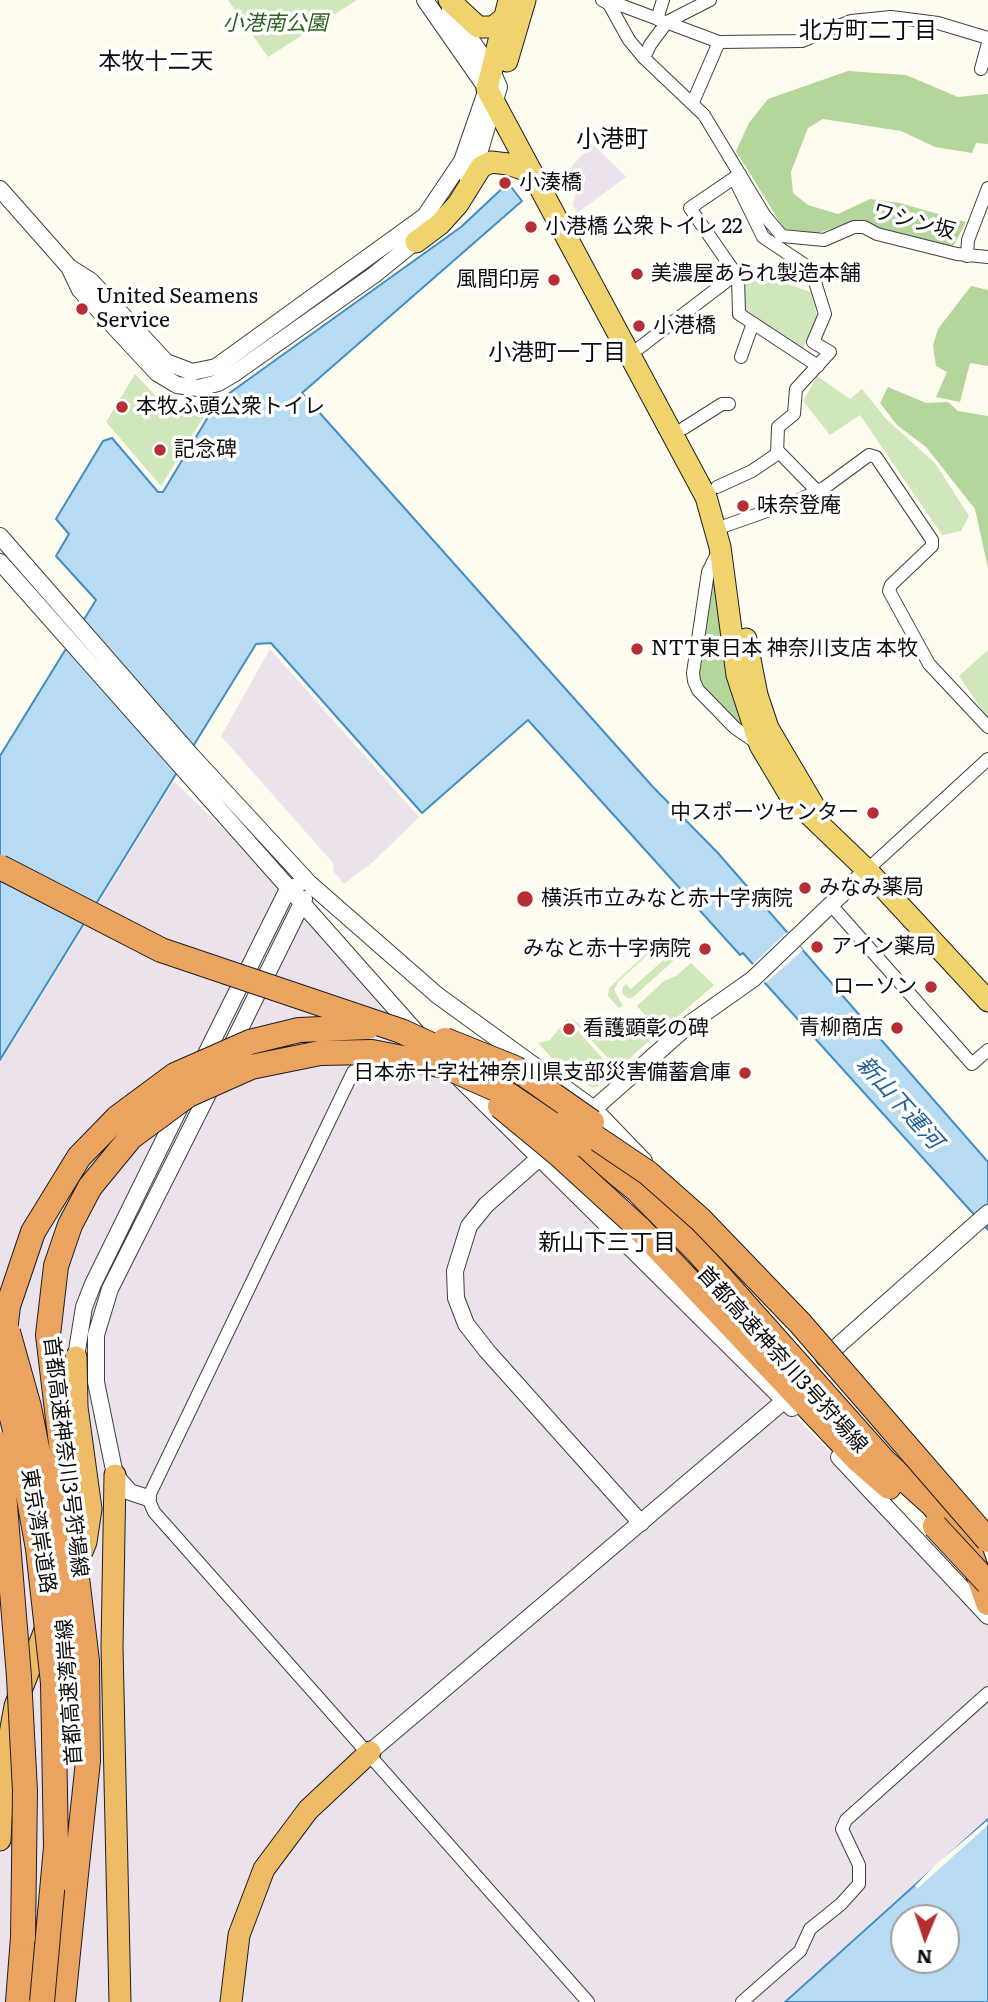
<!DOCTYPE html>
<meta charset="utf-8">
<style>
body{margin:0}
#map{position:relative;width:988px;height:2002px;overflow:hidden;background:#fefbef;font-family:Literata,serif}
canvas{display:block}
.north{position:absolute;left:890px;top:1904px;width:70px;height:70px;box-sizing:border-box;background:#fff;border:2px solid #9e9e9e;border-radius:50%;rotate:182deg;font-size:19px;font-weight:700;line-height:28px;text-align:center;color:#0d0d0d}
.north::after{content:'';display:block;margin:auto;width:24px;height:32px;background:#b52e31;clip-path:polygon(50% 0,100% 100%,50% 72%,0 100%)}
</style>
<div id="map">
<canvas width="988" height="2002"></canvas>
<div class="north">N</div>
</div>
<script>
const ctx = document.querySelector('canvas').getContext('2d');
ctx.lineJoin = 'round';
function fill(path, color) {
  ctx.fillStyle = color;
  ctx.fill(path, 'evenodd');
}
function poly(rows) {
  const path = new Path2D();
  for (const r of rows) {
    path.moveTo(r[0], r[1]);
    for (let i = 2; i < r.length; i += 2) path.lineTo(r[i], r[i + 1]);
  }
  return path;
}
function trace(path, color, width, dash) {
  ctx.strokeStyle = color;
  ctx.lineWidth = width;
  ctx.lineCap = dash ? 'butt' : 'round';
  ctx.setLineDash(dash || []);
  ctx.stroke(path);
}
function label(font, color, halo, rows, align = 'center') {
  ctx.font = font + ' Literata,"Noto Sans JP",serif';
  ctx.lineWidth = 7;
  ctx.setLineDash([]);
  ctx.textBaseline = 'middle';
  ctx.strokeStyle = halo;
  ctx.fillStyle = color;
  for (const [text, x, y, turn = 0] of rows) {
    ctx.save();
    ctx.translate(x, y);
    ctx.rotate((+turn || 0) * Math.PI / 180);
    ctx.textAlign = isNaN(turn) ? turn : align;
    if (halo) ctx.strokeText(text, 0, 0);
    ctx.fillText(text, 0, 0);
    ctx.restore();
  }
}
const industrial = poly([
 [593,144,626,177,577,213,573,205,578,180,571,167],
 [270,649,419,817,373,862,344,884,334,872,333,863,221,736],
 [174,781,302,906,988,1616,988,1817,783,2002,0,2002,0,1063]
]);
const green = poly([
 [228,0,357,0,268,57],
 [751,263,787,284,811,292,817,315,802,351,745,311,744,272],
 [135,374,174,415,204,416,161,486,106,422],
 [817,376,850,399,862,389,886,419,935,463,969,516,961,531,942,535,860,415,830,435,803,401],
 [988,650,988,719,959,676],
 [668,938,674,942,661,951,656,947,618,982,614,990,623,1006,619,1008,608,996,609,988,661,940],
 [677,948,682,953,632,998,627,998,622,993,623,987,626,984,631,989],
 [691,963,714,985,660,1032,637,1006,664,981,676,976],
 [570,1017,595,1037,610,1036,632,1021,639,1024,652,1038,618,1069],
 [567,1019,614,1071,597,1087,591,1087,577,1076,572,1080,538,1043,550,1040]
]);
const forest = poly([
 [848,71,906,75,958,97,988,94,988,144,976,143,972,153,935,147,901,131,823,119,808,128,791,172,793,193,808,205,838,214,870,199,900,203,966,222,953,247,853,222,818,233,784,229,736,151,749,123,768,99],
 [971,286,988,290,988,366,970,363,960,402,936,397,947,372,936,366,933,346,938,329],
 [888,387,926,403,948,402,958,411,988,416,988,568,975,509,926,447,897,425,880,403],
 [714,569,730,686,745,734,698,686,696,669]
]);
const water = poly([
 [508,183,522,201,302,393,653,787,717,852,988,1162,988,1230,765,983,767,980,743,953,740,955,528,720,422,813,271,643,256,644,0,1060,0,756,96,600,56,556,69,534,56,519,103,441,112,438,158,492,163,492,217,402,461,227,508,183],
 [988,1819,988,2002,785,2002,936,1866,988,1819],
 [904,1918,946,1918,946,1960,904,1960,904,1918]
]);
const pier = poly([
 [787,932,803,950,766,983,751,966],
 [987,1821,988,1825,918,1888,915,1886,935,1865]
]);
const minor = poly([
 [602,0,609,4,629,40,644,58,704,115,765,216,782,236,824,240,854,227,864,227,877,234,957,254,988,257],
 [609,4,623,6,719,42,802,41,851,21,891,17,938,23,988,38],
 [657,19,663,0],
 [644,58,650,45,667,22,710,0],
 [981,69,988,43],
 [693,102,719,42],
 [740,174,690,208,738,277,739,314,818,366],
 [967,256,968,240,988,188],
 [639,348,736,274],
 [741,357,753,323],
 [684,428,722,404,729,404],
 [777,450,817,491],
 [717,487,752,471,777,454,778,427,794,414,796,389,830,352,813,342,825,314,811,269,763,237,734,178],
 [716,529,801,499,824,488,869,455,876,457,932,540,932,546,891,585,889,591,929,664,988,727],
 [720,548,708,572,693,673,694,681,698,690,735,728,757,743],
 [867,870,988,759],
 [831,905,972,1064,988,1050],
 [376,1061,363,1064,353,1072,148,1498,154,1512,588,2002],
 [742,2002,800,1951,810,1929,841,1904,859,1884,859,1865,842,1829,846,1820,988,1693]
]);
const tertiary = poly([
 [450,9,491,69,499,87,480,150,467,176],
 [0,189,69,267,91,281,166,362,192,372,216,367,425,216,462,161,487,89,425,0],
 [69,267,80,290,157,373,177,385,198,388,218,383,235,373,374,275,422,236],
 [0,536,191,755,309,883,437,995,594,1109,644,1161],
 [0,562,418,1034],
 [229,1051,304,899],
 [201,1064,288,889,297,886],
 [460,1079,792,1408],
 [588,1114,692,1022,753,979,867,870],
 [545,1153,486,1205,469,1226,455,1271,456,1298,466,1324,487,1351,641,1523],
 [76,1357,84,1307,93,1284,182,1103],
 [824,1358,988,1213],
 [839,1457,988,1616],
 [148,1498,130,1492,115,1475,96,1382,96,1335,110,1289,213,1084],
 [370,1752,785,1400]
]);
const primary = poly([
 [449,0,478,27,493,27,503,19],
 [509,0,487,89,706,497,720,547,737,675,760,745,791,797,867,870,988,1001],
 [507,61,525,0],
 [416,242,440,224,458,204,481,167,491,162,508,164,531,172],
 [746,639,757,695,768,728,817,811]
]);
const trunk = poly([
 [115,1475,112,1647,120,2002],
 [74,1571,86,1542,91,1509,77,1407,76,1357],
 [0,1840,4,1767,15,1706,48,1622],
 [231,2002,239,1935,264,1869,308,1810,370,1752]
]);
const motorway = poly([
 [581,1144,637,1190,698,1252,885,1462,933,1505,971,1554,988,1603],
 [639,1228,858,1460,889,1487],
 [18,2002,23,1937],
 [63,2002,75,1884]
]);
const motorwayBridge = poly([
 [0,867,161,950,401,1031,460,1058],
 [445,1040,515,1068,592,1122],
 [500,1106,557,1153,639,1228],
 [568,1119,648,1173,701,1220,800,1323,988,1540],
 [8,1332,29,1407,55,1540,69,1645,73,1720],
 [0,1369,21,1455,38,1549,53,1683,56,1847,42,2002],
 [0,1373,8,1306,33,1232,79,1157,117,1118,175,1075,250,1042,299,1030,368,1027],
 [0,1444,19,1677,25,1791,23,1937],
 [935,1526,988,1583],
 [75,1884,88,1761,87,1661,48,1335,56,1266,70,1225,90,1187,131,1137,188,1095,251,1067,320,1053,372,1052,444,1066,509,1095,581,1144]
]);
const markers = [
 [505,183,7,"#b52e31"],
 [531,227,7,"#b52e31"],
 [637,274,7,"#b52e31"],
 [554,280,7,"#b52e31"],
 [82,309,7,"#b52e31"],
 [639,326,7,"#b52e31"],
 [122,407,7,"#b52e31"],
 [160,450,7,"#b52e31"],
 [743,506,7,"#b52e31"],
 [637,649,7,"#b52e31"],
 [873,813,7,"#b52e31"],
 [805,888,7,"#b52e31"],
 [525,899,9,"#b52e31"],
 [817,947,7,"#b52e31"],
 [705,949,7,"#b52e31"],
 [931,987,7,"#b52e31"],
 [897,1028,7,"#b52e31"],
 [569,1029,7,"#b52e31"],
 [745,1073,7,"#b52e31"]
];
const parkNames = [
 ["小港南公園",275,24]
];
const poiNames = [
 ["小湊橋",519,183],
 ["小港橋 公衆トイレ 22",545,227],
 ["美濃屋あられ製造本舗",651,274],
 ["風間印房",540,280,"right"],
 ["United Seamens",96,297],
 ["Service",96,321],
 ["小港橋",653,326],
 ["本牧ふ頭公衆トイレ",136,407],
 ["記念碑",174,450],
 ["味奈登庵",757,506],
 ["NTT東日本 神奈川支店 本牧",651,649],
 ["中スポーツセンター",859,813,"right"],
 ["みなみ薬局",819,888],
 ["横浜市立みなと赤十字病院",541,899],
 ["アイン薬局",831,947],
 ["みなと赤十字病院",691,949,"right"],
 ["ローソン",917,987,"right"],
 ["青柳商店",883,1028,"right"],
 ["看護顕彰の碑",583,1029],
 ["日本赤十字社神奈川県支部災害備蓄倉庫",731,1073,"right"]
];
const streetNames = [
 ["ワシン坂",914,222,15],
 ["首都高速神奈川3号狩場線",782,1360,48],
 ["首都高速神奈川3号狩場線",65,1457,83],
 ["東京湾岸道路",38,1531,81],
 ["首都高速湾岸線",70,1692,-94]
];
const neighbourhoodNames = [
 ["北方町二丁目",868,31],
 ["本牧十二天",156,62],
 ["小港町一丁目",557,353],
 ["新山下三丁目",607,1243]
];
const waterNames = [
 ["新山下運河",899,1103,48]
];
const quarterNames = [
 ["小港町",612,140]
];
fill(industrial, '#ebe2ec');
fill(green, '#d0e6bb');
fill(forest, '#b4d69b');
fill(water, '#b7dbf2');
trace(water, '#428ec5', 2);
fill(pier, '#fefbef');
trace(minor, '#404040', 14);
trace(tertiary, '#404040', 18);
trace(primary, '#1e1e1e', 23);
trace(trunk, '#1e1e1e', 23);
trace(motorway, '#1e1e1e', 26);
trace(minor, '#fff', 12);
trace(tertiary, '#fff', 16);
trace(primary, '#f0d36d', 21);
trace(trunk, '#eb6', 21);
trace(motorway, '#eba360', 24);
trace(motorwayBridge, '#1e1e1e', 26, []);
trace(motorwayBridge, '#eba360', 24);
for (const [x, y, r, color] of markers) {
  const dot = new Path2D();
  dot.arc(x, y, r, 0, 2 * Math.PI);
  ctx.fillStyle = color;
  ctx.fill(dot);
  trace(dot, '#fff', 2.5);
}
label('italic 21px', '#2d6122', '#fff', parkNames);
label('21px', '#0d0d0d', '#fff', poiNames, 'left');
label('21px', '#0d0d0d', '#fff', streetNames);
label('23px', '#0d0d0d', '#fff', neighbourhoodNames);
label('italic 23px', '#1e6097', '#fff', waterNames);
label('24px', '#0d0d0d', '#fff', quarterNames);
</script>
